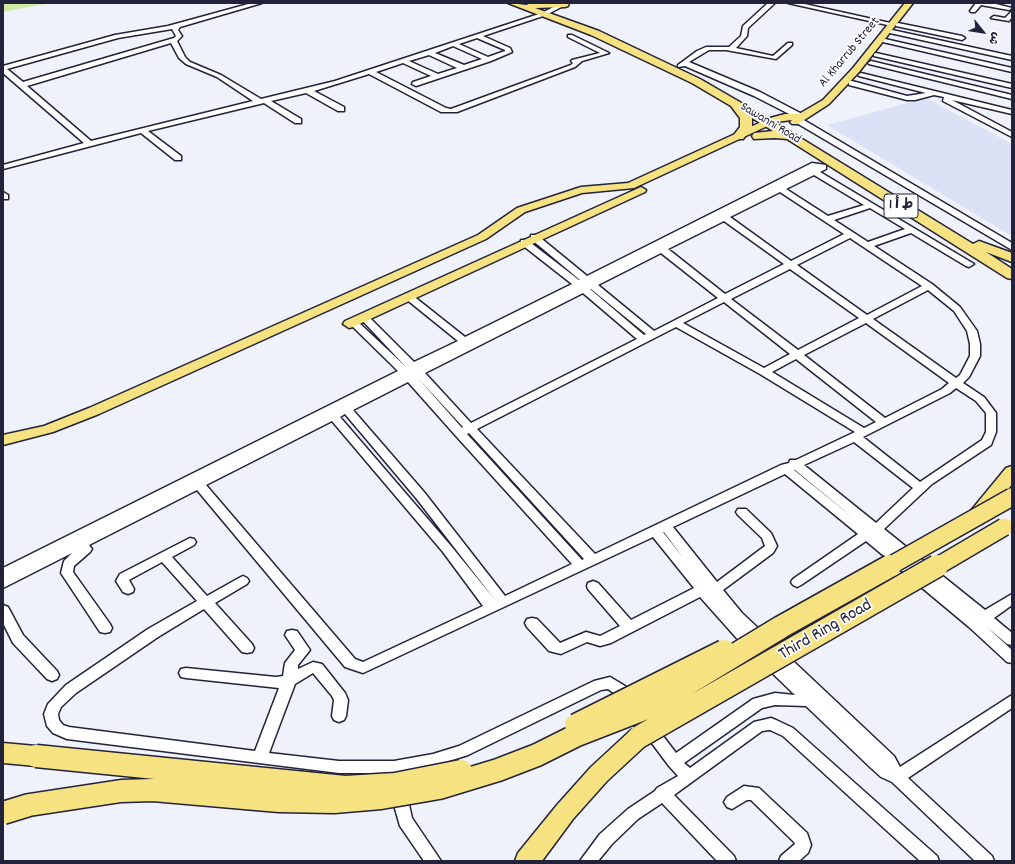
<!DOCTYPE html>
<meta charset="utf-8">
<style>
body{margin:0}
#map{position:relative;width:1015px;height:864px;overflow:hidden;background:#eff2fb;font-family:Dekko,"Playpen Sans Arabic",sans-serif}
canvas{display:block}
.frame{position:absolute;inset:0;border:4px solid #22223b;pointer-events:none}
.north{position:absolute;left:963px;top:12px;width:40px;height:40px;-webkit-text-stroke:3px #fff;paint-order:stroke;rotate:120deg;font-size:11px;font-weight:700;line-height:16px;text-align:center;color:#22223b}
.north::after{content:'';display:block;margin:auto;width:14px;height:18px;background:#22223b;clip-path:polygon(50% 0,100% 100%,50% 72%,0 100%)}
</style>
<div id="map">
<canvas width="1015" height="864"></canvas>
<div class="frame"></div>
<div class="north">ش</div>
</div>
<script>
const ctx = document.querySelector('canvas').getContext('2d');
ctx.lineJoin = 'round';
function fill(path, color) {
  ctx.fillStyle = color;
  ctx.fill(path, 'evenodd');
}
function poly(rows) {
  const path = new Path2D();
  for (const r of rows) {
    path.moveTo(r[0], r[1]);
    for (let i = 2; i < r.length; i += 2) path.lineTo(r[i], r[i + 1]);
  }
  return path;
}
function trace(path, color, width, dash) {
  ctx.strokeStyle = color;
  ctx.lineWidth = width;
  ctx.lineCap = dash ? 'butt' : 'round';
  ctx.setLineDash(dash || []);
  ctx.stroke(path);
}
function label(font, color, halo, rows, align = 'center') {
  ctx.font = font + ' Dekko,"Playpen Sans Arabic",sans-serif';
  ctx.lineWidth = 3.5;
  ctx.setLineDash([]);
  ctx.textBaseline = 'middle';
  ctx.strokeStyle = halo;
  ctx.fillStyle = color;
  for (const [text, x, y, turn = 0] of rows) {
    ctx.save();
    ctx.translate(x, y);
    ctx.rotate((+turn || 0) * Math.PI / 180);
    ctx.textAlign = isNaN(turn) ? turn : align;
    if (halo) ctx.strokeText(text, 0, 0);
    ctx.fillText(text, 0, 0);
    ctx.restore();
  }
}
const built = poly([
 [922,99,928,99,1012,144,1012,236,827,125]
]);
const green = poly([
 [3,3,50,3,3,12]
]);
const minor = poly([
 [252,3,262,3,180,27,178,30,182,36,177,41,185,57,190,62,221,75,261,99,335,81,542,13,561,3,569,3,546,15,483,36,510,48,512,52,491,61,416,86,412,84,413,82,431,76,403,63,376,72,446,108,451,109,571,65,573,63,571,61,572,60,600,53,568,37,568,35,572,35,609,53,582,61,575,67,457,112,441,112,369,74,314,91,344,107,344,111,338,111,306,93,271,101,301,119,301,123,295,123,264,103,148,131,181,156,181,160,175,160,141,133,3,169,3,165,84,143,3,73,3,66,115,35,168,26,252,3],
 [172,29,176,36,174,38,23,82,7,69,118,38,172,29],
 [477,38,505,50,505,51,488,57,459,44,477,38],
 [171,43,179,58,186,64,217,77,253,101,91,141,27,86,171,43],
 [453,46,482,59,464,65,435,53,453,46],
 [429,55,457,68,438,74,409,61,429,55],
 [768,3,775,3,748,28,747,36,736,48,773,56,788,43,792,43,792,45,776,59,726,50,709,50,689,62,760,92,804,115,805,117,802,119,1012,243,1012,250,795,122,794,120,797,118,754,96,685,66,678,67,678,65,697,51,706,47,729,47,741,36,743,26,768,3],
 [788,3,800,3,895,24,892,26,788,3],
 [976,3,992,3,1012,8,1009,10,981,5,975,12,971,12,970,11,976,3],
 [1012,11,1012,17,1009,21,991,18,994,16,1005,18,1012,11],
 [898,23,962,36,965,38,962,40,896,26,896,24,898,23],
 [892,30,1012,56,1012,60,890,33,889,32,892,30],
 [885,39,1012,68,1012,72,883,42,883,40,885,39],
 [876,53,1012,84,1012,88,874,56,874,54,876,53],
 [871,61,1012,95,1012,99,869,64,868,63,871,61],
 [861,73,1012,110,1012,114,952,100,1012,132,1012,137,943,101,944,97,934,95,915,100,907,100,849,85,849,81,852,81,907,96,926,93,859,76,858,75,861,73],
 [812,163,826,165,826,169,820,172,974,264,969,267,966,266,911,233,874,246,932,284,960,307,977,331,980,344,980,356,969,377,963,383,984,397,996,413,996,432,991,445,932,484,884,529,985,610,1012,594,1012,605,994,618,1012,633,1012,645,1007,644,987,627,1012,650,1012,663,1007,662,969,627,866,541,801,585,797,587,793,585,791,582,793,579,858,534,785,474,673,527,717,582,765,546,762,538,738,515,736,512,738,509,746,509,771,533,777,546,773,553,723,590,742,613,894,756,900,767,1012,695,1012,708,908,778,992,856,994,861,975,861,892,782,881,777,871,768,806,706,775,705,762,708,684,763,690,768,754,722,771,718,776,720,793,728,937,856,939,861,920,861,783,736,770,730,762,731,674,795,734,856,736,861,717,861,662,803,638,819,612,844,598,861,580,861,600,834,628,809,655,791,657,788,678,776,669,766,615,694,608,689,601,690,468,755,433,766,394,773,339,773,67,739,53,733,47,726,44,714,48,704,66,685,148,629,197,601,162,562,129,580,134,589,133,592,128,594,123,592,116,581,120,574,190,538,194,539,196,542,194,545,172,557,207,596,239,578,243,576,247,578,249,581,247,584,215,603,252,644,254,648,252,652,247,653,242,652,204,609,158,637,76,693,61,707,58,714,59,720,63,725,69,727,255,751,279,688,186,678,181,677,179,673,181,669,186,668,276,677,283,676,285,663,295,650,285,635,287,631,292,630,297,631,310,650,298,665,298,669,313,662,322,664,345,693,348,700,346,716,344,720,339,722,334,720,332,716,334,700,332,696,313,673,295,684,269,753,339,761,394,761,433,754,459,746,594,681,610,677,625,686,676,753,753,699,775,693,795,695,741,643,700,597,611,643,600,646,587,642,561,654,549,651,527,627,525,623,527,619,532,618,537,619,560,643,586,632,600,636,620,626,588,589,587,586,588,583,593,581,598,583,631,620,694,588,653,537,363,673,345,667,197,490,89,545,92,549,90,552,74,566,73,572,110,624,112,628,110,632,105,633,100,632,61,573,64,561,72,553,3,588,3,568,398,371,350,324,348,322,350,320,356,320,406,367,361,319,359,317,361,315,367,315,414,362,458,341,406,299,404,297,406,295,412,295,465,337,572,284,521,244,521,240,527,240,579,280,580,280,531,239,531,235,537,235,587,276,812,163],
 [814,175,864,205,828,216,786,189,814,175],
 [780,192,844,234,791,261,730,217,780,192],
 [870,208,905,229,868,242,834,220,870,208],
 [724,221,784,264,725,294,668,249,724,221],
 [850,238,922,286,867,315,797,265,850,238],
 [661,253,718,298,654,331,598,285,661,253],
 [790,269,859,318,798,350,731,299,790,269],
 [590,289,591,289,646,334,644,335,590,289],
 [928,290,954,311,967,331,970,344,970,356,960,375,956,378,873,319,928,290],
 [583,293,637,339,471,423,425,373,583,293],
 [724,302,790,354,764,368,683,323,724,302],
 [866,323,949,383,942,389,885,418,804,355,866,323],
 [676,327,760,374,855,432,796,460,790,460,789,463,781,465,595,554,477,429,676,327],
 [796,359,876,422,864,428,772,372,796,359],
 [417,377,463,427,462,428,417,377],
 [408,382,456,436,572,564,505,596,424,492,353,410,408,382],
 [956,388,976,401,986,413,986,432,982,440,920,482,863,437,950,393,956,388],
 [345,414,416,498,495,600,451,546,340,417,345,414],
 [332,421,443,552,483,606,363,662,355,659,206,485,332,421],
 [469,433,584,559,582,560,467,434,469,433],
 [854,442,913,488,876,523,804,465,854,442],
 [794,470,795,470,856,520,794,470],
 [663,532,664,532,684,559,663,532],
 [3,192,8,195,8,199,3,199,3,192],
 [3,605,8,607,23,635,57,671,59,675,57,679,52,681,47,679,13,643,3,623,3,605],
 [398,784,403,786,406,791,412,818,441,861,424,861,400,826,390,791,393,786,398,784],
 [744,786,759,788,807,833,811,845,808,853,799,861,779,861,781,856,795,844,794,842,751,800,747,800,732,809,727,807,724,802,727,797,744,786]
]);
const major = poly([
 [905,3,913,3,859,72,829,104,798,124,792,124,790,122,792,120,776,122,634,188,582,193,525,212,486,239,99,414,53,432,3,445,3,435,44,426,89,408,478,235,517,208,581,187,628,183,770,118,785,114,799,114,823,100,853,68,905,3],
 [641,187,646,190,645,192,353,327,349,328,343,324,345,321,641,187]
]);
const highway = poly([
 [508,3,527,5,529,3,569,3,568,6,565,7,535,8,599,31,700,79,781,126,973,244,979,241,1012,253,1012,262,986,252,1012,269,1012,279,1007,278,787,139,775,138,754,139,752,136,754,133,773,131,752,118,752,127,743,139,735,139,733,136,740,127,740,118,731,106,692,83,591,35,508,3],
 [1012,466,1012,484,983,523,976,524,969,523,967,518,969,513,1006,468,1012,466],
 [639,728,647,730,650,737,647,744,607,781,573,819,542,861,515,861,518,853,557,805,591,767,631,730,639,728],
 [3,743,36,746,44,749,47,756,44,763,36,766,3,763,3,743]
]);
const highwayBridgeFar1 = poly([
 [888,567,1012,497],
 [936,567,1004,527]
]);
const highwayBridge = poly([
 [576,725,724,651],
 [639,737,937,566],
 [36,756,345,787,395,784,461,771],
 [3,813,29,805,121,791,153,790,279,801,334,802,381,798,439,788,498,770,537,755,577,735,649,707,781,627,890,566]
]);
const farStreetnames = [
 ["Al Kharrub Street",850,53,-50],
 ["Sawanni Road",770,124,31]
];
const shields = [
 [901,206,34]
];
const shieldNames = [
 ["ط أ 1",901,206]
];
const nearStreetnames = [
 ["Third Ring Road",826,631,-30]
];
fill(built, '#dce2f6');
fill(green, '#cceaa2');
trace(minor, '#22223b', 3);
trace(major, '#22223b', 3);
trace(highway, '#22223b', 3);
fill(minor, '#fff');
fill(major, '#f6e281');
fill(highway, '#f6e281');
trace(highwayBridgeFar1, '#22223b', 20, []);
trace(highwayBridge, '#22223b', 25, []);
trace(highwayBridgeFar1, '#f6e281', 17);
trace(highwayBridge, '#f6e281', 22);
label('13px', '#22223b', '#fff', farStreetnames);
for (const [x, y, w] of shields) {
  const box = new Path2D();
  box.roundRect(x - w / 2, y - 12, w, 24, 3);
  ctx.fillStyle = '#fff';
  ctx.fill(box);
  trace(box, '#22223b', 1);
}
label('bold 14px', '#22223b', null, shieldNames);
label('18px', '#22223b', '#fff', nearStreetnames);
</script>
